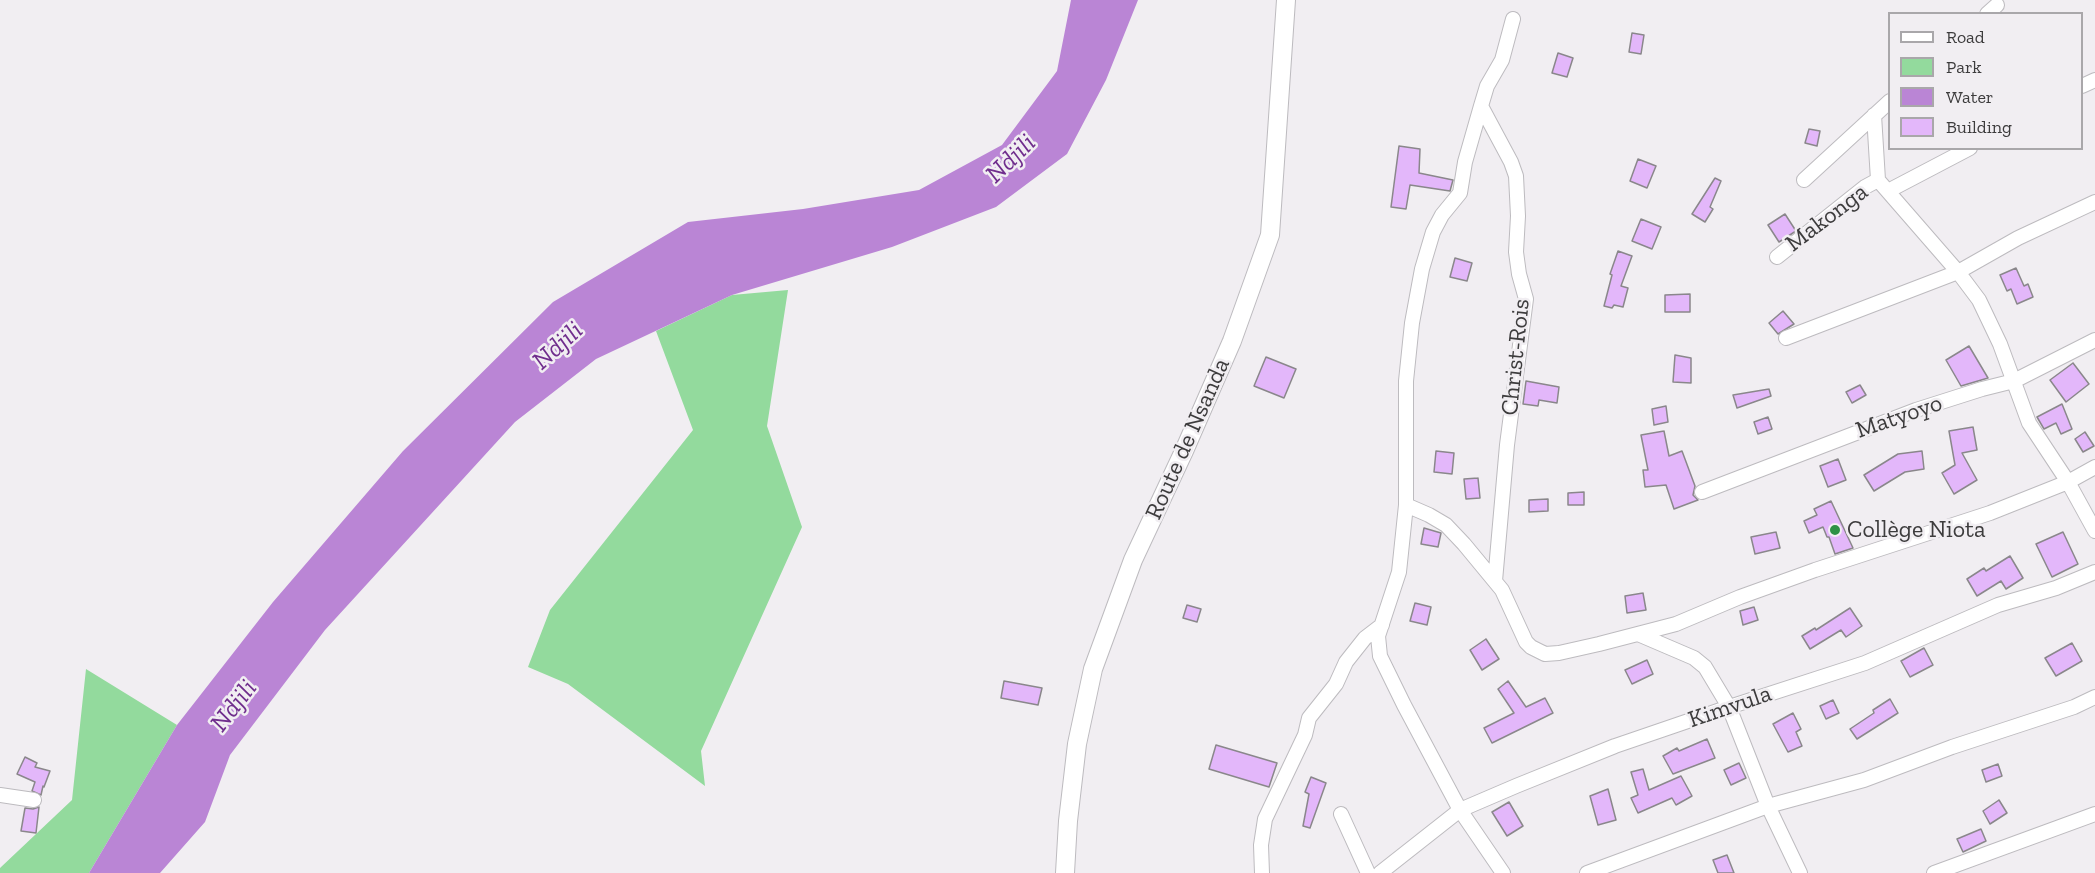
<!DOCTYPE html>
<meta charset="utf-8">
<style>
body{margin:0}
#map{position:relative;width:2095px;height:873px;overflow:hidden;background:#f1eef2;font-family:"Zilla Slab",serif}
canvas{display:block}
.legend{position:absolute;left:1888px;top:12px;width:195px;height:138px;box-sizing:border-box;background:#f1eef2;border:2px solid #a9a7aa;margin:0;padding:8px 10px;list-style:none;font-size:18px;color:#3d3c3d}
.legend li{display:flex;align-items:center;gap:12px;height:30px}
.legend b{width:30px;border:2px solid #a9a7aa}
</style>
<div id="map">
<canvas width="2095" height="873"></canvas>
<ul class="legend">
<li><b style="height:8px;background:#fff"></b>Road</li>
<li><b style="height:16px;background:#93da9d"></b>Park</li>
<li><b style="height:16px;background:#ba85d5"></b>Water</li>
<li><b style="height:16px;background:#e3b7fa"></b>Building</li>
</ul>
</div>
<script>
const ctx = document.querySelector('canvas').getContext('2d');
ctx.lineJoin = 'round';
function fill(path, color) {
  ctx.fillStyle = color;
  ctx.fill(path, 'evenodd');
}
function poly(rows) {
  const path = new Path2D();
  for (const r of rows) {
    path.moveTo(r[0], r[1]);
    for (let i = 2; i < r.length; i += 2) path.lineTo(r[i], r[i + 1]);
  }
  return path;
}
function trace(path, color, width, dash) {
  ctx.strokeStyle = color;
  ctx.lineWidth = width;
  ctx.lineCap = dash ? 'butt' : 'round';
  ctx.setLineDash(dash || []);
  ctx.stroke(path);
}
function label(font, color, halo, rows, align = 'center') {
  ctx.font = font + ' "Zilla Slab",serif';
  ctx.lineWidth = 5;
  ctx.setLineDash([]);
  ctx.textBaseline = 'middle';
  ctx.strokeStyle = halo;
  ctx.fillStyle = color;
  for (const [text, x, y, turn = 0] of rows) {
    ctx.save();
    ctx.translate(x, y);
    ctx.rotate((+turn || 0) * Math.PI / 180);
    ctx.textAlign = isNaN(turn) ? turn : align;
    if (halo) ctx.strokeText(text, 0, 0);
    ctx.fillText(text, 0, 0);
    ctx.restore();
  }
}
const green = poly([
 [788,290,767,426,802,527,701,751,705,786,568,684,528,667,550,610,693,430,656,331,732,295],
 [86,669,177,725,89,873,0,873,0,868,72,800]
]);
const water = poly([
 [1071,0,1138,0,1106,80,1067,154,996,207,892,247,732,295,596,359,515,422,325,630,230,755,205,822,160,873,89,873,177,725,273,602,403,451,553,302,688,222,803,209,919,190,1002,145,1057,71]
]);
const building = poly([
 [1632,33,1644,35,1641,54,1629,52,1632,33],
 [1558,53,1573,58,1567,77,1552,73,1558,53],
 [1809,129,1820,131,1817,146,1805,143,1809,129],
 [1399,146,1420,149,1419,173,1453,180,1450,191,1410,185,1406,209,1391,207,1399,146],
 [1638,159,1656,166,1647,188,1630,181,1638,159],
 [1715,178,1721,181,1710,207,1713,209,1705,222,1692,214,1715,178],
 [1785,214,1796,231,1779,242,1768,225,1785,214],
 [1641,219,1661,227,1652,249,1632,241,1641,219],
 [1618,251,1632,256,1621,286,1628,288,1623,307,1614,305,1612,308,1604,306,1612,275,1610,274,1618,251],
 [1455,258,1472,263,1467,281,1450,277,1455,258],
 [2016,268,2024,286,2028,284,2033,297,2017,304,2011,289,2007,291,2000,275,2016,268],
 [1690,294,1690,312,1665,312,1665,295,1690,294],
 [1783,311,1794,324,1778,334,1769,323,1783,311],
 [1969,346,1988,378,1961,386,1946,360,1969,346],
 [1675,355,1691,358,1691,383,1673,382,1675,355],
 [1266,357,1296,369,1284,398,1254,386,1266,357],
 [2073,363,2089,384,2066,402,2050,380,2073,363],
 [1526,381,1559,387,1557,403,1539,400,1538,406,1523,404,1526,381],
 [1860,385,1866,395,1852,403,1846,392,1860,385],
 [1769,389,1771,396,1737,408,1733,395,1769,389],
 [2062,404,2072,429,2061,434,2056,423,2044,429,2037,417,2062,404],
 [1666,406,1668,422,1654,425,1652,409,1666,406],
 [1768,417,1772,429,1758,434,1754,422,1768,417],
 [1973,427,1977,450,1962,453,1977,480,1954,494,1942,473,1955,465,1949,431,1973,427],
 [1664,431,1669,456,1682,451,1695,486,1693,495,1698,500,1674,509,1666,485,1645,487,1643,470,1648,470,1641,435,1664,431],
 [2085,432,2094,446,2083,452,2075,439,2085,432],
 [1436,451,1454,453,1452,474,1434,472,1436,451],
 [1922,451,1924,469,1905,472,1874,491,1864,475,1898,454,1922,451],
 [1838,459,1846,480,1828,487,1820,466,1838,459],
 [1478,478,1480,498,1466,499,1464,479,1478,478],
 [1584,492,1584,505,1568,505,1568,493,1584,492],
 [1548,499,1548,511,1529,512,1529,500,1548,499],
 [1831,501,1853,548,1835,554,1829,537,1827,537,1823,527,1809,533,1804,521,1817,515,1814,509,1831,501],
 [1424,528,1441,533,1438,547,1421,544,1424,528],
 [1776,532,1780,548,1755,554,1751,537,1776,532],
 [2063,532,2078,564,2052,577,2036,544,2063,532],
 [2010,556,2023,578,2006,589,2001,581,1977,596,1967,579,1984,568,1986,571,2010,556],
 [1643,593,1646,610,1627,613,1625,596,1643,593],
 [1415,603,1431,607,1427,625,1410,621,1415,603],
 [1187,605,1201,609,1197,622,1183,618,1187,605],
 [1754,607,1758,620,1743,625,1740,611,1754,607],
 [1850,608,1862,626,1846,637,1841,630,1810,649,1802,636,1815,628,1816,630,1850,608],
 [1486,639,1499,659,1482,670,1470,650,1486,639],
 [2072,643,2082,661,2056,676,2045,658,2072,643],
 [1924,648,1933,665,1910,677,1901,661,1924,648],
 [1647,660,1653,674,1632,684,1625,670,1647,660],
 [1004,681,1042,688,1038,705,1001,698,1004,681],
 [1508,681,1526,707,1545,698,1553,713,1492,743,1484,728,1514,713,1498,689,1508,681],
 [1890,699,1898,713,1857,739,1850,729,1874,713,1873,710,1890,699],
 [1833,700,1839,713,1826,719,1820,706,1833,700],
 [1793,713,1801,729,1796,732,1802,746,1788,752,1773,724,1793,713],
 [1707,739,1715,758,1673,774,1663,756,1677,748,1679,751,1707,739],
 [1216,745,1277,763,1269,787,1209,769,1216,745],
 [25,757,37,763,35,767,50,771,44,787,43,786,41,795,32,791,35,782,17,774,25,757],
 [1739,763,1746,778,1731,785,1724,770,1739,763],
 [1998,764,2002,776,1986,782,1982,770,1998,764],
 [1643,769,1649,790,1681,776,1692,796,1676,805,1672,798,1638,813,1631,798,1638,795,1631,772,1643,769],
 [1311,777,1326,783,1310,828,1303,826,1309,794,1305,792,1311,777],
 [1608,789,1616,820,1598,825,1590,796,1608,789],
 [1999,800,2007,813,1990,824,1983,811,1999,800],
 [1509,802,1523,826,1507,836,1492,812,1509,802],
 [39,807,36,833,21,831,25,808,33,809,39,807],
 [1981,829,1986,841,1963,852,1957,839,1981,829],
 [1727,855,1734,873,1718,873,1713,860,1727,855]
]);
const minor = poly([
 [1987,14,1997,5],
 [2082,86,2095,80],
 [1481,106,1511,162,1516,176,1518,216,1516,252,1519,274,1526,299,1507,445,1495,581],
 [1874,115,1878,180,1958,272,1979,300,2000,344,2029,423,2068,482,2095,531],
 [1804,180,1890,101],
 [1888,191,1970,148],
 [1777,257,1865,187,1878,180],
 [1786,338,1958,272,2018,238,2095,202],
 [1702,492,1916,410,1982,389,2014,381,2095,340],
 [1406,505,1429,515,1446,525,1464,544,1502,590,1526,642,1531,647,1545,654,1559,653,1599,644,1676,624,1740,597,1815,570,1990,513,2068,482,2095,467],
 [1638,634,1694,658,1705,667,1729,707,1768,806,1800,873],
 [0,795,34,800],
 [1341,814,1368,873],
 [1262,873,1261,845,1265,819,1305,735,1309,718,1336,684,1346,662,1365,638,1382,625],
 [1380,873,1460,810,1516,786,1615,746,1729,707,1865,663,1998,605,2056,588,2095,572],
 [1503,873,1460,810,1404,705,1380,656,1378,636,1399,572,1406,505,1406,381,1412,323,1422,269,1433,232,1442,215,1460,193,1465,162,1481,106,1487,86,1502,60,1513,19],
 [1587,873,1768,806,1864,780,1952,747,2074,707,2095,697],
 [1934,873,2095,814]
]);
const tertiary = poly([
 [1065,873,1068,821,1077,744,1093,669,1133,560,1184,451,1232,341,1270,235,1286,0]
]);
const markers = [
 [1835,530,6,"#2e9146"]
];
const streetNames = [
 ["Makonga",1827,218,-37],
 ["Christ-Rois",1516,357,-84],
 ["Matyoyo",1899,417,-19],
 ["Route de Nsanda",1188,439,-66],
 ["Kimvula",1730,707,-19]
];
const poiNames = [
 ["Collège Niota",1847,530]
];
const waterNames = [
 ["Ndjili",1011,159,-44],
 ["Ndjili",558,346,-42],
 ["Ndjili",234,706,-52]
];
fill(green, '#93da9d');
fill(water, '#ba85d5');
fill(building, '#e3b7fa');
trace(building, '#8a878b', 1.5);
trace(minor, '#bdbbbf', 16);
trace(tertiary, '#bdbbbf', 20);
trace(minor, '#fff', 14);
trace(tertiary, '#fff', 18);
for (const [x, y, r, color] of markers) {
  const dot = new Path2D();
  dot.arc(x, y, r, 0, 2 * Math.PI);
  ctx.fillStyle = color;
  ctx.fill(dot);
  trace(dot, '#f1eef2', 2);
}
label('24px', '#3d3c3d', '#f1eef2', streetNames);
label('24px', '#3d3c3d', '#f1eef2', poiNames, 'left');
label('italic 26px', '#702e8d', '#f1eef2', waterNames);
</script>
